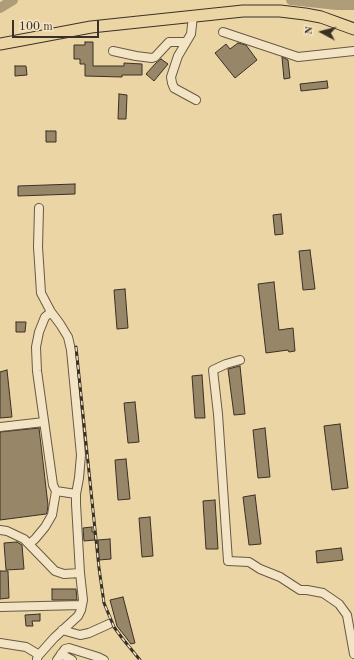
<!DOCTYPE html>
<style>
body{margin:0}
#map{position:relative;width:354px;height:660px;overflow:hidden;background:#ebd5a5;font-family:"Old Standard TT",serif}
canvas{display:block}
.north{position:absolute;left:302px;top:12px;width:40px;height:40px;-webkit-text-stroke:3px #f2e4c4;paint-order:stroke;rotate:277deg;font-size:11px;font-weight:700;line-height:16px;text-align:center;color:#3b3025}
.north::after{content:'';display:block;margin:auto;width:14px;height:18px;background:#3b3025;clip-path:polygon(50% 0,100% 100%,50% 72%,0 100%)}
.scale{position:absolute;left:12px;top:20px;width:87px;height:18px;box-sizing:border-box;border:2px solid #3b3025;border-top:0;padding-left:5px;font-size:12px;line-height:14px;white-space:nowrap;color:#3b3025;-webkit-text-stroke:3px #f2e4c4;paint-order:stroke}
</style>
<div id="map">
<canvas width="354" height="660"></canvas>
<div class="north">N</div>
<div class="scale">100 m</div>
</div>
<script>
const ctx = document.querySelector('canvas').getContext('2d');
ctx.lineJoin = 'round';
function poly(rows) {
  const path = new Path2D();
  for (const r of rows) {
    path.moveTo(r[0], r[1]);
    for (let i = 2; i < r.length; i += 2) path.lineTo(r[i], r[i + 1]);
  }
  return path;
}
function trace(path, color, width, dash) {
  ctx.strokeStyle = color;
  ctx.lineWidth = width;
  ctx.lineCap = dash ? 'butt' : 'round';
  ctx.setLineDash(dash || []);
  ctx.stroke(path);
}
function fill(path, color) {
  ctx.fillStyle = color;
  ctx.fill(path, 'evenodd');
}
const river = poly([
 [291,0,337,5,354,5],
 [0,8,13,0]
]);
const building = poly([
 [85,42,93,42,93,66,124,66,124,63,142,64,142,75,122,75,122,77,85,76,85,64,80,64,80,59,74,59,74,45,85,45,85,42],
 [238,43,246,45,257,60,235,78,215,53,226,44,230,49,238,43],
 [282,57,288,60,290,78,284,79,282,57],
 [161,59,168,64,154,81,146,74,156,63,161,59],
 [15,66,26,66,27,75,15,76,15,66],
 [327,81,328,88,301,91,300,84,327,81],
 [119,94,127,95,126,119,118,119,119,94],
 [46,131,56,131,56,142,46,142,46,131],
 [75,184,75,194,18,196,18,186,75,184],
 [281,214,283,234,275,235,273,215,281,214],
 [310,250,315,289,303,290,299,251,310,250],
 [274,282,279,330,293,328,295,351,289,352,288,350,266,353,258,284,274,282],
 [125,289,128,328,117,329,114,290,125,289],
 [16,322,26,322,25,332,16,332,16,322],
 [240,366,245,414,234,415,228,369,240,366],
 [7,370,12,417,0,418,0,372,7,370],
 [202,375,205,418,195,418,192,376,202,375],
 [135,402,139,442,128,443,124,403,135,402],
 [340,424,348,488,332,490,324,426,340,424],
 [39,428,48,505,47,513,46,514,0,520,0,432,39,428],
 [265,428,270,477,258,478,253,430,265,428],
 [126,459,130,499,118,500,115,460,126,459],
 [255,495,261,544,249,545,243,497,255,495],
 [215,500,218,549,206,549,203,501,215,500],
 [150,517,153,556,142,557,139,518,150,517],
 [92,527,92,532,94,532,95,540,84,541,83,528,92,527],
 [110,539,111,559,99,560,98,540,110,539],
 [17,542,22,545,24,569,6,570,4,543,17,542],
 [341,548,343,560,317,563,316,551,341,548],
 [0,571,8,571,9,598,0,599,0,571],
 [52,589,76,589,77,600,52,600,52,589],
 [123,597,135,643,131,644,117,626,110,600,123,597],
 [40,614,40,621,32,621,33,626,26,626,25,615,40,614]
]);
const minor = poly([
 [193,16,191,34,178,56,171,77,172,83,174,88,196,100],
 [223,32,298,57,354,51],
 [113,51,136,56,152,58,155,57,169,42,186,42],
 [51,312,45,317,39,332,36,347,37,371,53,485,56,491,76,494],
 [240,360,226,364,213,370,218,414,228,561,249,562,260,569,280,577,300,590,307,590,323,593,339,604,347,615,354,654],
 [0,427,44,422],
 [0,530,7,531,24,539,55,571,64,574,80,573],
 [29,544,35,539,45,527,52,515,56,491],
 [0,607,82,605],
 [62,630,80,635,89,633,109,624],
 [0,643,26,647,36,653,38,656,37,659],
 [61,654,72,660],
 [38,656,54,638,78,616,81,610,83,600,80,573,76,504,76,494,79,478,81,455,71,350,68,337,60,324,51,312,41,293,40,277,38,247,39,208],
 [57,660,65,649,69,648,98,657,104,660]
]);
const major = poly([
 [0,44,91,27,243,11,280,11,305,14,321,17,354,29]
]);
const rail = poly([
 [76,347,99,568,104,603,114,627,122,638,140,660]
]);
trace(river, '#af9d79', 10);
fill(building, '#978668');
trace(building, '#3b3025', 1);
trace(minor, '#675945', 10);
trace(major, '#3b3025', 13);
trace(minor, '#f2e4c4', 8);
trace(major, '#ebd5a5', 11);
trace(rail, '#3b3025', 3);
trace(rail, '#f2e4c4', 1.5, [4.5]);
</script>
